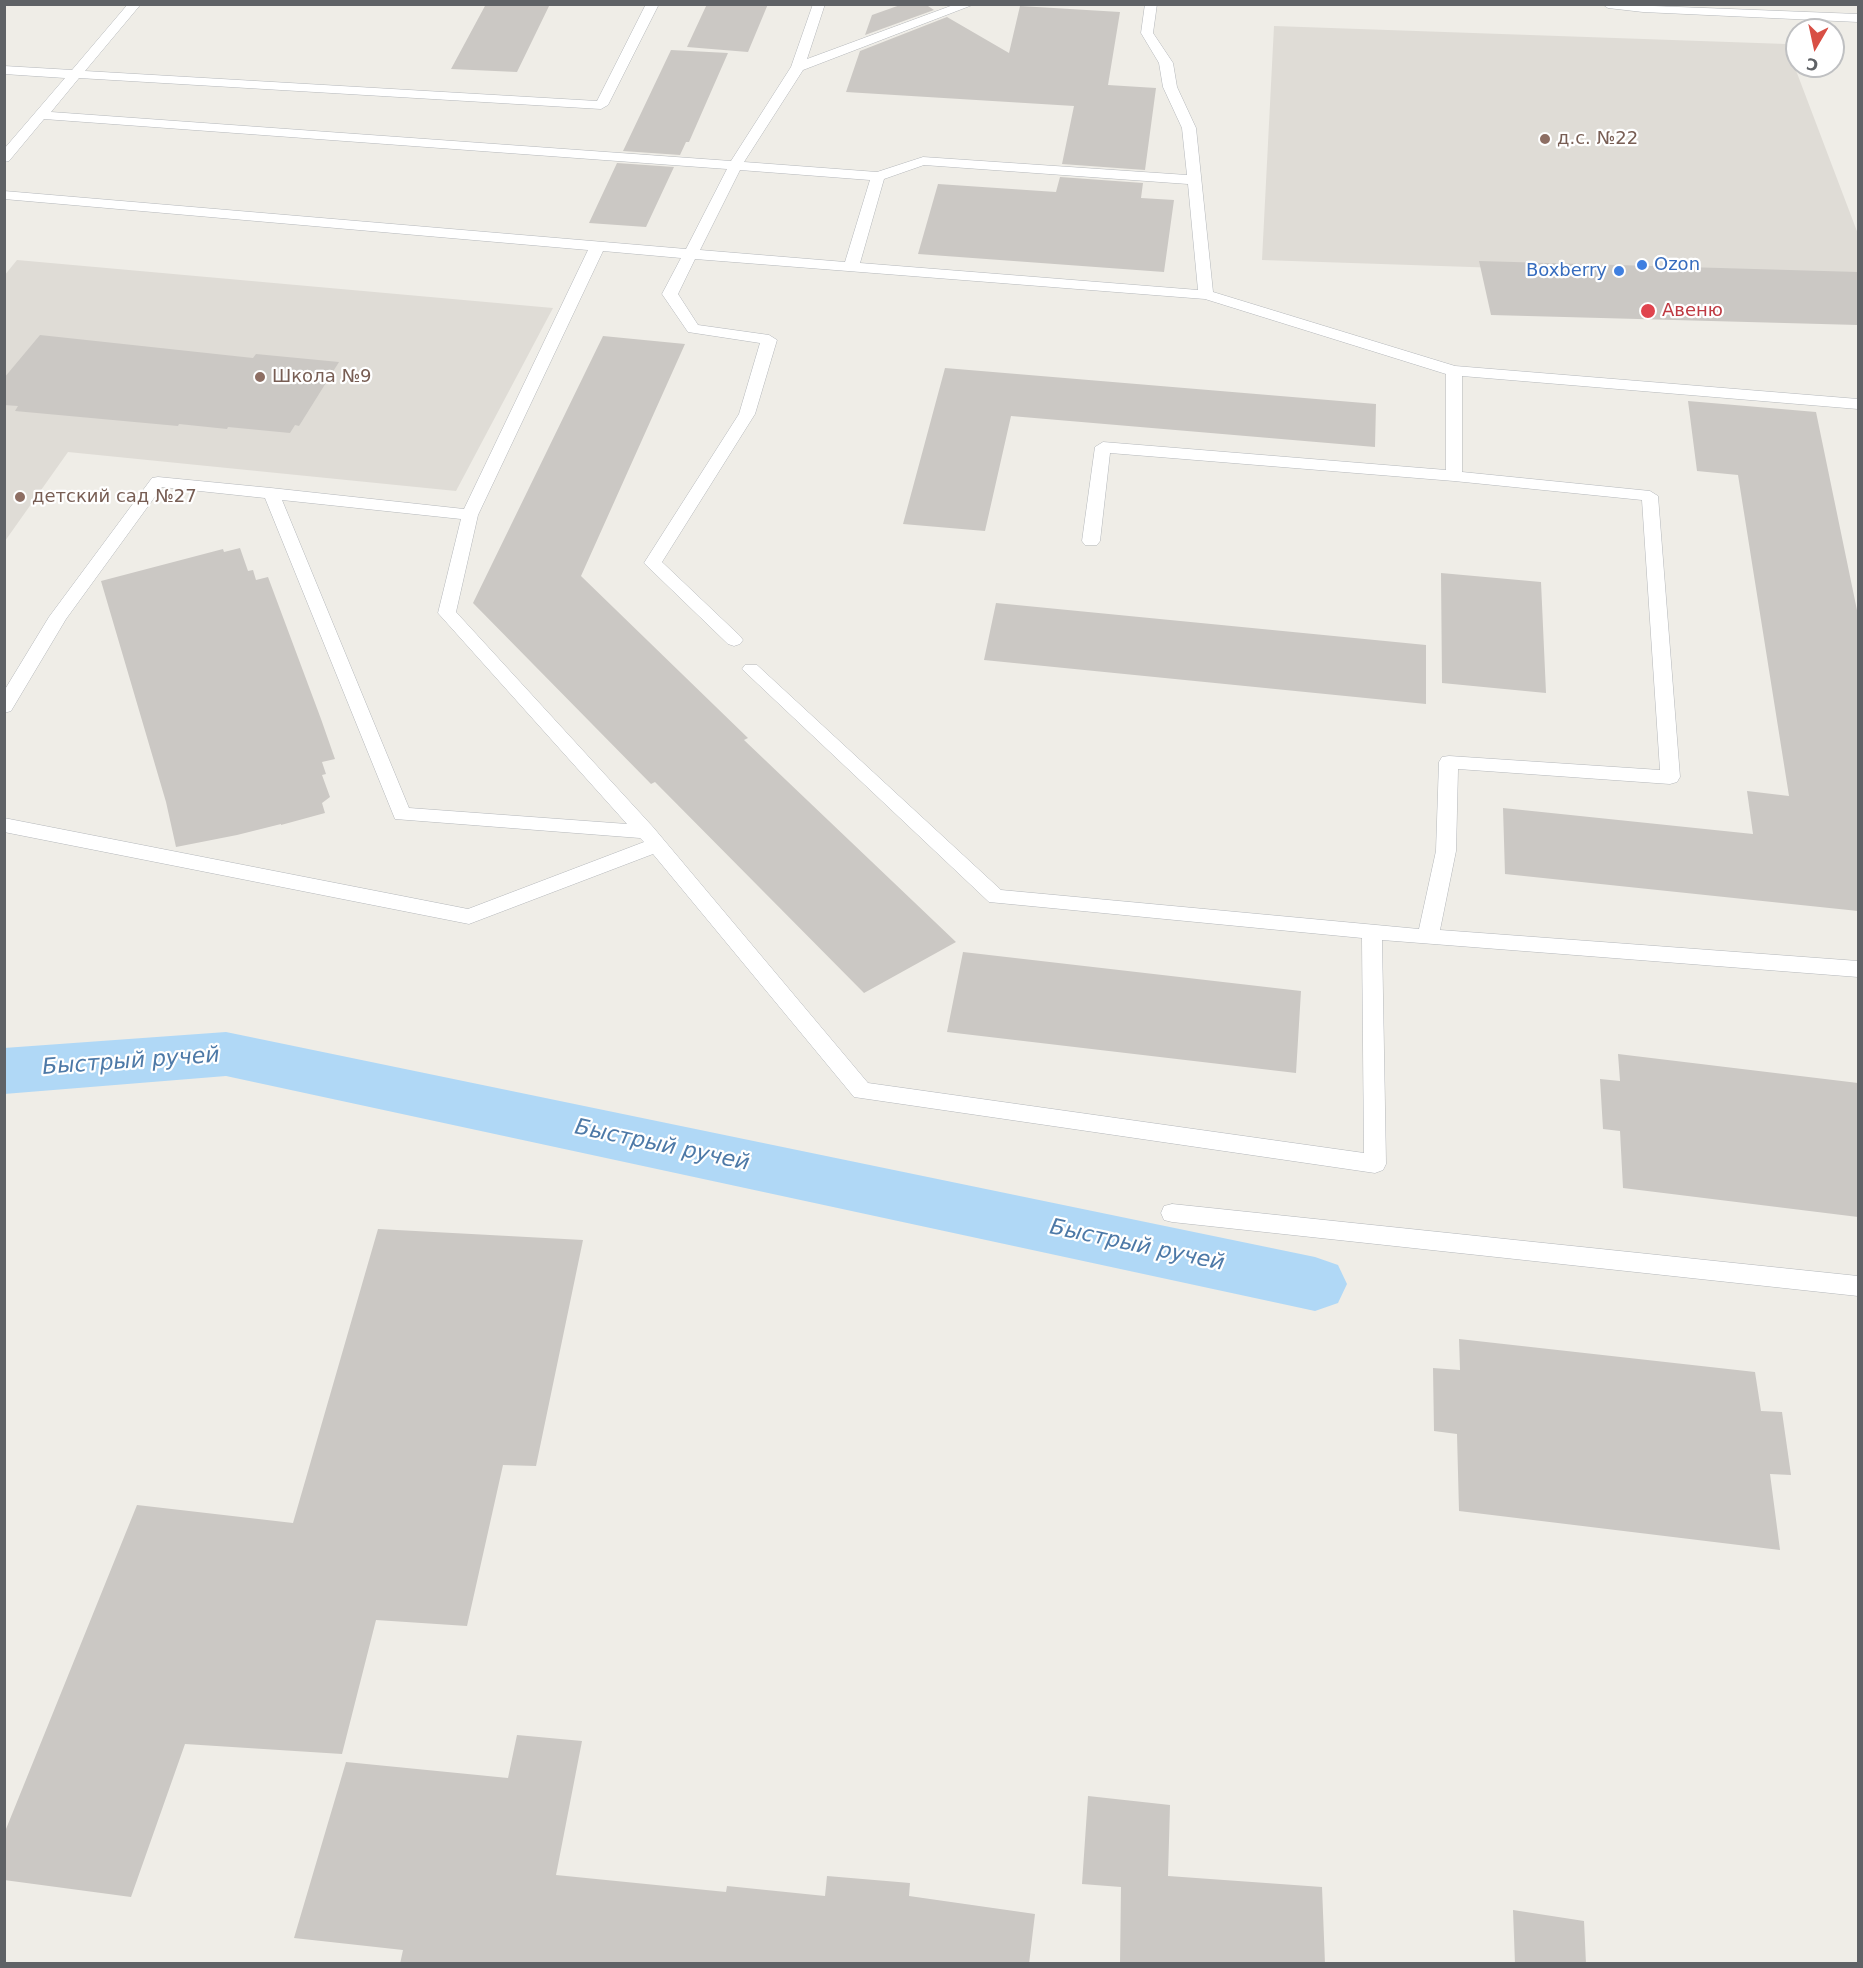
<!DOCTYPE html>
<meta charset="utf-8">
<style>
body{margin:0}
#map{position:relative;width:1863px;height:1968px;overflow:hidden;background:#efede7;font-family:"DejaVu Sans",sans-serif}
canvas{display:block}
.frame{position:absolute;inset:0;border:6px solid #5f6266;pointer-events:none}
.north{position:absolute;left:1785px;top:18px;width:60px;height:60px;box-sizing:border-box;background:#fff;border:2px solid #bfc0c2;border-radius:50%;rotate:189deg;font-size:16px;font-weight:700;line-height:24px;text-align:center;color:#5f6266}
.north::after{content:'';display:block;margin:auto;width:21px;height:27px;background:#d84f45;clip-path:polygon(50% 0,100% 100%,50% 72%,0 100%)}
</style>
<div id="map">
<canvas width="1863" height="1968"></canvas>
<div class="frame"></div>
<div class="north">С</div>
</div>
<script>
const ctx = document.querySelector('canvas').getContext('2d');
ctx.lineJoin = 'round';
function fill(path, color) {
  ctx.fillStyle = color;
  ctx.fill(path, 'evenodd');
}
function poly(rows) {
  const path = new Path2D();
  for (const r of rows) {
    path.moveTo(r[0], r[1]);
    for (let i = 2; i < r.length; i += 2) path.lineTo(r[i], r[i + 1]);
  }
  return path;
}
function trace(path, color, width, dash) {
  ctx.strokeStyle = color;
  ctx.lineWidth = width;
  ctx.lineCap = dash ? 'butt' : 'round';
  ctx.setLineDash(dash || []);
  ctx.stroke(path);
}
function label(font, color, halo, rows, align = 'center') {
  ctx.font = font + ' "DejaVu Sans",sans-serif';
  ctx.lineWidth = 4.5;
  ctx.setLineDash([]);
  ctx.textBaseline = 'middle';
  ctx.strokeStyle = halo;
  ctx.fillStyle = color;
  for (const [text, x, y, turn = 0] of rows) {
    ctx.save();
    ctx.translate(x, y);
    ctx.rotate((+turn || 0) * Math.PI / 180);
    ctx.textAlign = isNaN(turn) ? turn : align;
    if (halo) ctx.strokeText(text, 0, 0);
    ctx.fillText(text, 0, 0);
    ctx.restore();
  }
}
const education = poly([
 [1274,26,1786,44,1858,234,1858,280,1262,260],
 [17,260,553,308,456,491,68,452,5,541,4,276]
]);
const canal = poly([
 [226,1032,1315,1257,1338,1265,1347,1284,1338,1303,1315,1311,226,1076,4,1094,4,1048,226,1032]
]);
const building = poly([
 [486,4,550,4,517,72,451,69],
 [707,4,768,4,748,52,687,47],
 [903,4,925,4,934,10,865,35,872,15],
 [1020,6,1120,12,1108,85,1156,88,1145,170,1062,164,1074,106,846,92,860,51,947,17,1009,53],
 [671,50,728,53,689,142,686,142,680,155,623,151],
 [617,163,674,167,646,227,589,223],
 [1060,177,1143,183,1141,198,1174,200,1164,272,918,254,938,184,1056,192],
 [1479,261,1858,272,1858,325,1491,315],
 [40,335,253,358,256,354,339,362,299,426,295,425,290,433,228,427,227,429,179,424,178,426,15,411,18,406,4,405,4,378],
 [603,336,685,344,581,576,748,738,744,740,956,942,864,993,655,782,651,784,473,603],
 [945,368,1376,404,1375,447,1011,416,985,531,903,524],
 [1688,401,1816,412,1858,615,1858,911,1505,874,1503,808,1753,834,1747,791,1789,796,1738,475,1697,471],
 [240,548,248,571,253,570,256,580,268,577,321,719,335,759,322,762,326,774,322,775,330,797,322,803,325,813,281,825,281,824,237,835,176,847,166,802,101,581,223,549,224,552],
 [1441,573,1541,582,1546,693,1442,683],
 [996,603,1426,645,1426,704,984,660],
 [963,952,1301,991,1296,1073,947,1032],
 [1618,1054,1858,1083,1858,1217,1623,1188,1620,1131,1603,1129,1600,1079,1620,1081],
 [378,1229,583,1240,536,1466,503,1465,467,1626,376,1620,342,1754,185,1744,131,1897,4,1880,4,1834,137,1505,293,1523],
 [1459,1339,1755,1372,1761,1411,1782,1412,1791,1475,1770,1474,1780,1550,1459,1511,1457,1434,1434,1431,1433,1368,1460,1370],
 [517,1735,582,1741,556,1875,726,1892,727,1886,825,1896,827,1876,910,1883,909,1896,1035,1914,1029,1964,400,1964,403,1950,294,1938,346,1762,508,1778],
 [1088,1796,1170,1805,1168,1876,1322,1887,1325,1964,1120,1964,1121,1887,1082,1884],
 [1513,1910,1584,1921,1586,1964,1515,1964]
]);
const service = poly([
 [128,4,141,4,85,71,597,101,646,4,659,4,608,105,601,109,79,78,51,112,731,161,791,67,813,4,825,4,807,59,956,4,975,4,803,70,744,162,877,172,923,157,1187,175,1182,128,1163,87,1159,63,1141,33,1145,4,1157,4,1153,33,1173,63,1177,87,1196,128,1213,292,1455,366,1858,399,1858,409,1462,376,1462,472,1650,491,1658,496,1680,777,1677,782,1670,784,1458,769,1456,851,1440,930,1858,961,1858,977,1382,940,1386,1164,1383,1170,1375,1173,854,1097,653,854,469,924,4,832,4,818,468,909,644,842,640,838,395,819,265,498,162,487,66,619,11,711,4,713,4,691,49,617,152,478,158,477,271,488,464,509,588,250,4,199,4,191,686,249,727,169,44,119,9,161,4,162,4,149,65,78,4,74,4,66,72,70,128,4],
 [924,165,1188,184,1198,290,860,263,884,179,924,165],
 [740,170,870,180,845,262,700,250,740,170],
 [603,251,681,258,662,294,688,332,760,343,739,414,644,563,728,644,734,646,740,644,743,640,740,636,662,562,755,414,777,340,769,335,698,325,678,294,695,259,1205,299,1446,374,1446,470,1103,442,1095,447,1082,541,1085,545,1097,545,1100,541,1110,453,1454,481,1642,500,1660,770,1449,756,1442,757,1439,762,1436,851,1419,929,1001,890,757,665,745,665,742,669,989,902,1362,938,1364,1153,868,1083,653,827,456,612,478,515,603,251],
 [282,500,461,519,438,613,627,824,409,808,282,500],
 [1602,4,1858,14,1858,22,1643,12,1608,8,1602,4],
 [1172,1204,1858,1276,1858,1296,1172,1222,1164,1220,1161,1213,1164,1206,1172,1204]
]);
const markers = [
 [1545,139,6,"#8d6e63"],
 [1642,265,6,"#3f7fe0"],
 [1619,271,6,"#3f7fe0"],
 [1648,311,8,"#e0444e"],
 [260,377,6,"#8d6e63"],
 [20,497,6,"#8d6e63"]
];
const farEducationnames = [
 ["д.с. №22",1557,139],
 ["Школа №9",272,377],
 ["детский сад №27",32,497]
];
const farShopnames = [
 ["Ozon",1654,265],
 ["Boxberry",1607,271,"right"]
];
const farHealthnames = [
 ["Авеню",1662,311]
];
const waterNames = [
 ["Быстрый ручей",131,1062,-4],
 ["Быстрый ручей",662,1146,12],
 ["Быстрый ручей",1137,1246,12]
];
fill(education, '#dfdcd6');
fill(canal, '#b0d8f6');
fill(building, '#cbc8c4');
trace(service, '#b4b7ba', 1);
fill(service, '#fff');
for (const [x, y, r, color] of markers) {
  const dot = new Path2D();
  dot.arc(x, y, r, 0, 2 * Math.PI);
  ctx.fillStyle = color;
  ctx.fill(dot);
  trace(dot, '#fff', 2);
}
label('18px', '#785e54', '#fff', farEducationnames, 'left');
label('18px', '#366cbe', '#fff', farShopnames, 'left');
label('18px', '#be3a42', '#fff', farHealthnames, 'left');
label('italic 22px', '#4d79a7', '#fff', waterNames);
</script>
